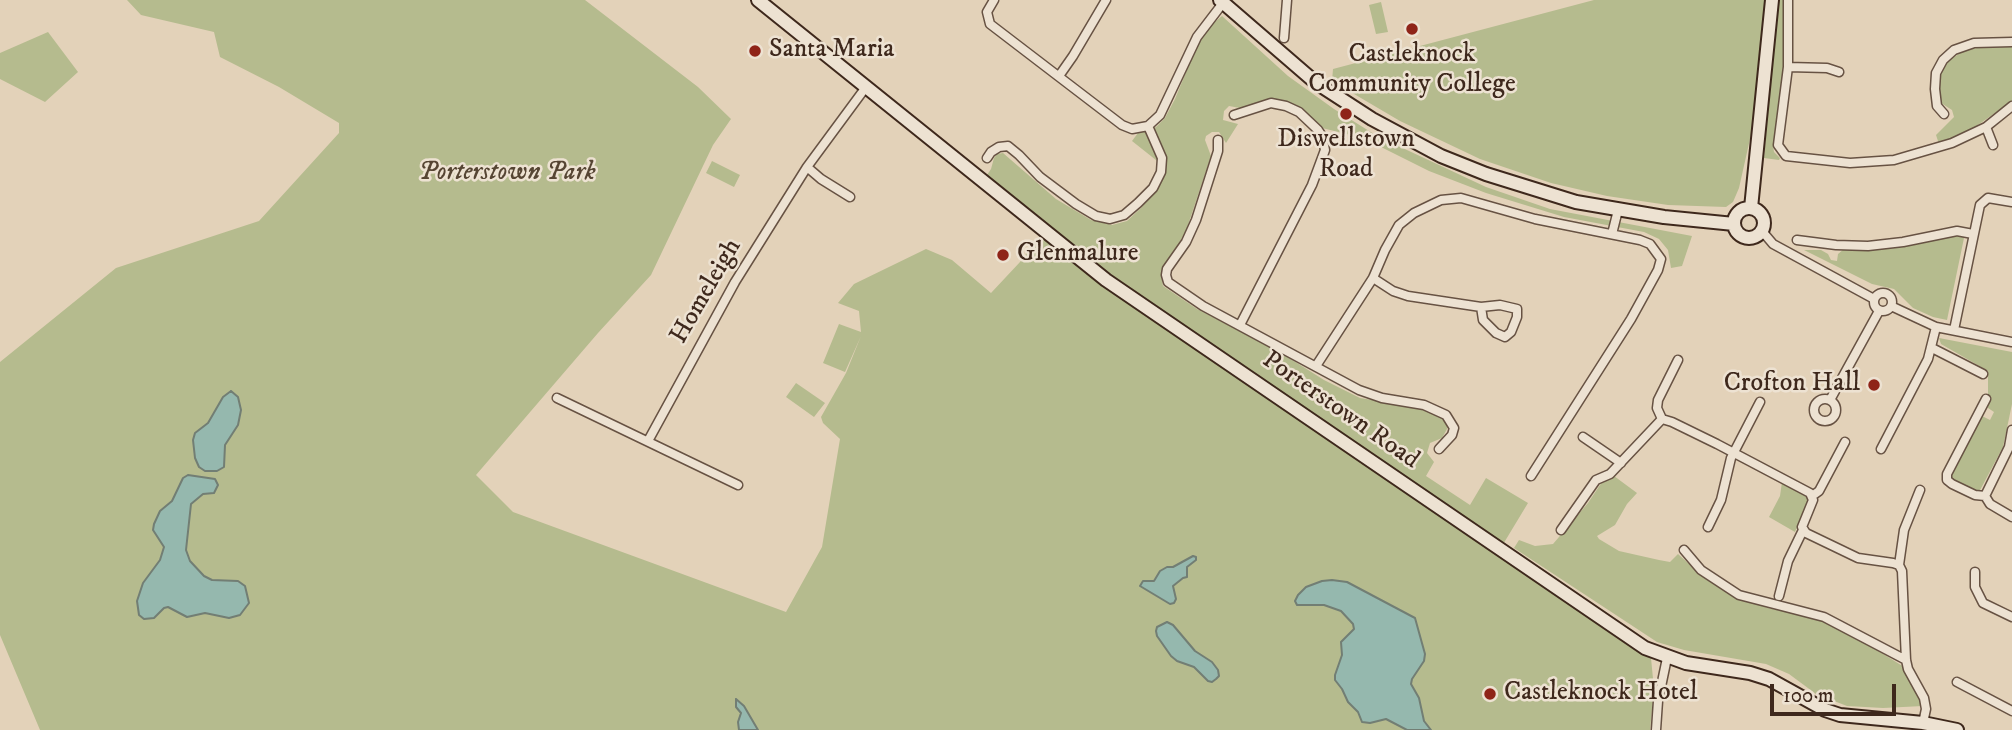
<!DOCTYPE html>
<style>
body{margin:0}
#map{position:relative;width:2012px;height:730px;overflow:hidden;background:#e3d2b9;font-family:"IM FELL DW Pica",serif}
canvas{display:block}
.scale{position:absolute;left:1770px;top:684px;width:126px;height:32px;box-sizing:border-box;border:4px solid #3e281c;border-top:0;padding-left:9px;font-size:21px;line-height:24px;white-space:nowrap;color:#3e281c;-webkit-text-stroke:5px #ede2d2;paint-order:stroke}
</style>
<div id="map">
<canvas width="2012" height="730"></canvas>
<div class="scale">100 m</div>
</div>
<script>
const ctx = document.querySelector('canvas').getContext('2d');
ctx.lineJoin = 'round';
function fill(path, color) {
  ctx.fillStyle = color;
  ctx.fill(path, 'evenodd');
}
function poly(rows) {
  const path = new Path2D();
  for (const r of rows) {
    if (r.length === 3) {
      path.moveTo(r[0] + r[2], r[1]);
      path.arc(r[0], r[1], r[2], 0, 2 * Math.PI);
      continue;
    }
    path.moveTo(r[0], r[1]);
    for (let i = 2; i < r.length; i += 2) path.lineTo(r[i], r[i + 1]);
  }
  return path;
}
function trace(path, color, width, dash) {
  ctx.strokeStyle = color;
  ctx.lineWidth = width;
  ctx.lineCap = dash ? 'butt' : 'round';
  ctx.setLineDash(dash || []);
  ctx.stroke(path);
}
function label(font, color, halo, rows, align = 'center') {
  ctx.font = font + ' "IM FELL DW Pica",serif';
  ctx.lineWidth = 5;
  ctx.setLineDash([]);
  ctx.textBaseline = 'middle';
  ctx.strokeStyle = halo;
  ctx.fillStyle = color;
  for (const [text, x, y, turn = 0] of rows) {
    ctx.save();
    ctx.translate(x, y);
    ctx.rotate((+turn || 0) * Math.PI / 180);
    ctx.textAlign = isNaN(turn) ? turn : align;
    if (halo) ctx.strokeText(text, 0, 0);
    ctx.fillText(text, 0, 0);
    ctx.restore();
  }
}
const green = poly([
 [127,0,585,0,698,87,731,119,713,145,651,275,598,333,476,475,513,512,786,612,822,547,840,439,823,423,821,417,846,373,861,336,845,372,823,363,839,324,861,332,859,311,838,303,854,284,926,249,952,260,991,293,1020,262,1045,230,1618,639,1651,658,1654,689,1650,730,40,730,0,635,0,362,116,268,259,221,339,133,339,123,279,87,220,57,214,32,141,15],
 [1594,0,1766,0,1754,121,1739,188,1733,202,1726,207,1668,205,1607,196,1551,183,1480,159,1400,121,1332,81,1333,69],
 [1778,0,1784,0,1783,70,1780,100,1773,146,1774,152,1780,158,1779,160,1764,158],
 [1381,2,1388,32,1376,34,1369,5],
 [1222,16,1288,76,1334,109,1377,136,1486,187,1550,209,1692,236,1682,266,1671,268,1668,250,1659,239,1644,232,1564,217,1486,193,1429,171,1363,138,1322,128,1297,107,1284,101,1270,100,1240,108,1229,106,1224,111,1223,120,1238,124,1226,143,1219,132,1212,132,1206,136,1205,140,1211,156,1186,231,1161,274,1163,286,1197,309,1278,351,1324,380,1360,398,1423,408,1448,422,1447,429,1442,438,1430,443,1427,453,1434,462,1426,476,1470,505,1486,478,1528,503,1502,546,1102,268,987,175,991,169,994,158,997,154,1003,153,1056,199,1091,220,1112,225,1127,221,1142,207,1163,177,1166,168,1132,141,1138,133,1156,127,1165,118,1175,99,1198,43,1210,26],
 [48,32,78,72,45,102,0,79,0,53],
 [1996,45,2012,46,2012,101,1975,127,1939,144,1936,135,1954,117,1952,110,1941,103,1939,98,1939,77,1945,63,1965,50],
 [712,161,740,175,734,187,706,173],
 [1956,235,1963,235,1964,238,1947,320,1933,317,1913,308,1894,289,1872,284,1804,250,1821,250,1828,254,1831,260,1837,261,1838,254,1844,249,1906,245],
 [1939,338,2012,352,2012,404,2003,447,1979,492,1952,479,1950,476,1982,416,1990,420,1994,412,1988,408,1988,371,1941,344],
 [796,383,825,403,814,417,786,397],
 [1614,476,1637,493,1627,504,1615,525,1597,536,1599,539,1619,551,1659,560,1670,562,1678,554,1700,574,1739,598,1768,608,1824,620,1853,635,1904,667,1923,706,1883,708,1847,706,1816,694,1789,674,1766,664,1684,650,1657,642,1514,548,1519,540,1535,546,1553,544,1588,503,1604,479],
 [1782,482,1807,494,1809,498,1795,532,1769,517,1780,496]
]);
const water = poly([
 [231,391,238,397,241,410,238,425,225,445,224,467,217,471,205,471,199,467,195,458,193,440,195,433,208,423,223,397,231,391],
 [188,475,215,479,218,485,214,493,203,494,191,504,186,550,190,561,204,576,212,580,238,581,245,586,249,603,240,615,229,618,205,613,187,617,168,607,164,608,154,618,144,619,139,615,137,601,143,583,160,560,164,547,153,530,154,524,160,511,172,501,183,478,188,475],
 [1193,556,1196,557,1196,560,1187,567,1187,577,1183,578,1173,586,1176,599,1174,603,1170,604,1140,586,1143,581,1154,581,1160,571,1167,567,1173,567,1193,556],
 [1332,580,1347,582,1415,618,1425,654,1424,661,1412,679,1411,684,1419,698,1424,721,1431,730,1407,730,1386,719,1370,723,1362,722,1358,712,1348,702,1342,689,1335,680,1335,675,1342,655,1341,642,1354,629,1353,624,1341,611,1324,605,1297,605,1295,601,1298,595,1306,587,1322,581,1332,580],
 [1167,622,1173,625,1195,651,1212,662,1218,670,1219,676,1216,679,1212,682,1208,681,1194,667,1177,661,1171,656,1157,636,1156,631,1157,627,1167,622],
 [736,699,744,706,758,730,739,730,738,722,741,713,736,707,736,699]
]);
const street = poly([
 [994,0,987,12,990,24,1122,125,1132,129,1148,126,1160,115,1197,37,1223,3],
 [1788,0,1788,67,1778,145,1786,156,1850,163,1894,160,1952,143,1986,127,2012,106],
 [1284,38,1287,0],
 [1788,67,1827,68,1839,72],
 [1059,76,1073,56,1106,0],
 [1944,114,1937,106,1935,89,1936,73,1943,60,1954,50,1974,43,2012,42],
 [1234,115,1271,103,1286,106,1299,112,1318,130,1322,136,1325,150,1312,185,1240,325],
 [1986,127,1993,145],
 [1218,140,1218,151,1196,220,1186,242,1167,269,1166,275,1168,282,1203,306,1359,390,1382,398,1424,405,1446,415,1454,428,1452,435,1439,449],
 [987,158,991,152,999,147,1008,146,1019,155,1040,177,1076,204,1096,216,1110,219,1124,215,1138,203,1153,188,1161,172,1162,158,1148,126],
 [807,167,821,179,850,197],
 [1762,231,1773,244,1874,299],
 [1612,234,1618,210],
 [1797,240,1836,245,1868,246,1903,242,1957,231,1973,234],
 [1373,278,1393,291,1408,296,1481,307,1500,305,1517,309,1517,317,1511,332,1505,337,1496,333,1483,320,1481,307],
 [1883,302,9],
 [1891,306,1936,327,2012,342],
 [1954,330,1980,205,1988,198,2012,202],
 [1932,348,1983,374],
 [1316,366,1373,278,1385,250,1399,225,1414,213,1441,200,1461,198,1535,219,1640,240,1650,244,1661,259,1658,270,1631,319,1531,476],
 [557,398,738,485],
 [1825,410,11],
 [1830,400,1879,311],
 [1662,419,1657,408,1658,400,1678,360],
 [2012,430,2009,447,1985,496,1990,504,2012,517],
 [1583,437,1621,463],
 [648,441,735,282,807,167,866,87],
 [1881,449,1928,359,1936,327],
 [1812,496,1819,491,1845,442],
 [1985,496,1975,495,1952,484,1947,480,1947,474,1986,399],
 [1708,527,1721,500,1731,458,1760,402],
 [1561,530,1596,480,1610,474,1662,419,1672,422,1717,444,1810,493,1813,500,1802,527,1806,533,1858,558,1893,563,1899,565,1902,571,1906,660,1908,669,1924,698,1926,709,1923,723],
 [1684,550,1701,570,1739,595,1824,617,1906,660],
 [1899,565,1904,530,1920,490],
 [1975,572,1975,587,1983,603,2012,617],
 [1779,596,1788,561,1803,530],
 [1957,682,2012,711],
 [1656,730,1658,701,1667,658]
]);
const secondary = poly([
 [758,0,1106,280,1645,648,1686,663,1750,673,1769,679,1825,710,1840,715,1923,723,1957,730],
 [1220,0,1315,82,1372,119,1441,156,1486,174,1576,202,1664,217,1734,224],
 [1751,208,1772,0],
 [1749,223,15]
]);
const markers = [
 [1412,29,7,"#8f2418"],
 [755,51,7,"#8f2418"],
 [1346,114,7,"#8f2418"],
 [1003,255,7,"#8f2418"],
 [1874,385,7,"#8f2418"],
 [1490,694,7,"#8f2418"]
];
const poiNames = [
 ["Santa Maria",769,51],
 ["Castleknock",1412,56,"center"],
 ["Community College",1412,86,"center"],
 ["Diswellstown",1346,141,"center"],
 ["Road",1346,171,"center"],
 ["Glenmalure",1017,255],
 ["Crofton Hall",1860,385,"right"],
 ["Castleknock Hotel",1504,694]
];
const parkNames = [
 ["Porterstown Park",507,174]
];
const streetNames = [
 ["Homeleigh",707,292,-60],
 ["Porterstown Road",1340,411,35]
];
fill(green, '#b5bb8e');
fill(water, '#95b8ae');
trace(water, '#727e74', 2);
trace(street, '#675243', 11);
trace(secondary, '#3e281c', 16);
trace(street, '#ede2d2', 8);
trace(secondary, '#ede2d2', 12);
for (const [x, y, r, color] of markers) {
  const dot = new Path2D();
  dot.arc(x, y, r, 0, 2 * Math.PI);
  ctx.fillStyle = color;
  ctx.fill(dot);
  trace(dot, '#ede2d2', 2.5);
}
label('26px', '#3e281c', '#ede2d2', poiNames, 'left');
label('italic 26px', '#564533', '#ede2d2', parkNames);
label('26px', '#3e281c', '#ede2d2', streetNames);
</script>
